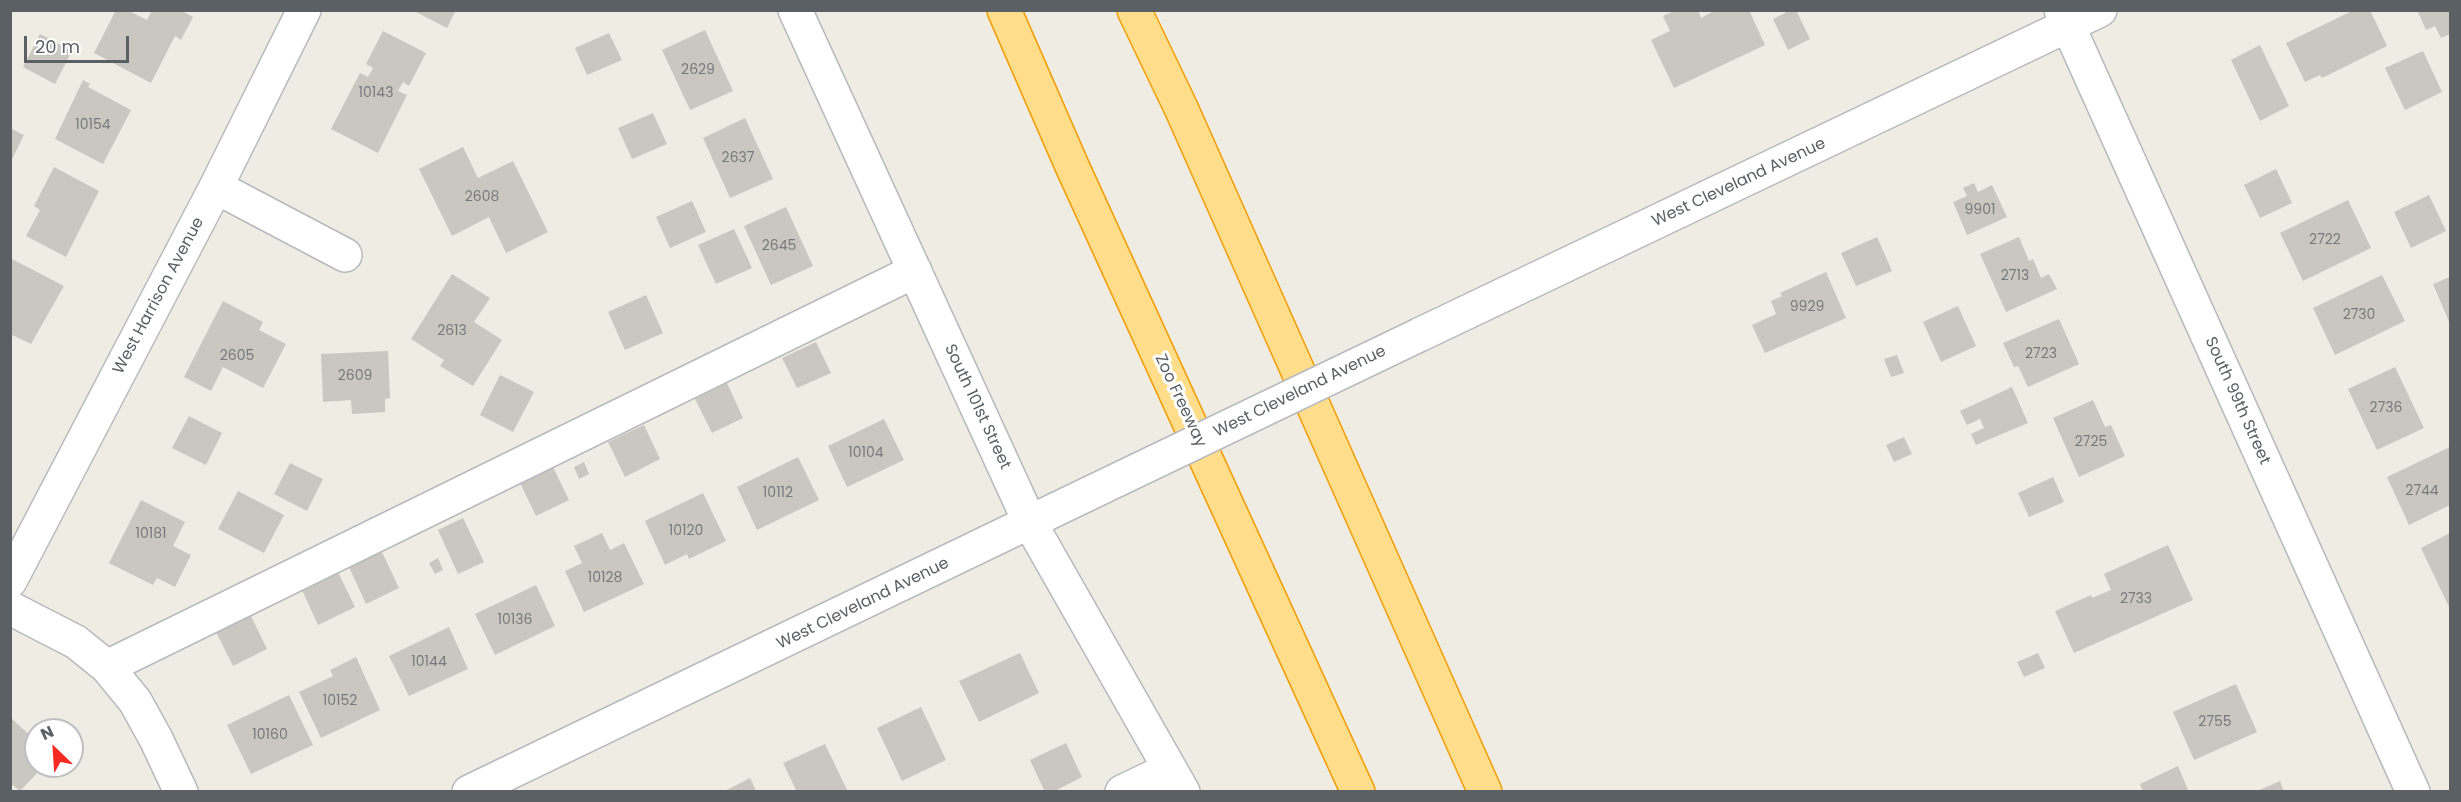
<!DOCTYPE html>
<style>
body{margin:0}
#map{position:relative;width:2461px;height:802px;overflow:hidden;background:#efece3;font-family:Poppins,sans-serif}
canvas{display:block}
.frame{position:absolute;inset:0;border:12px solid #5b6065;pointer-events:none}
.north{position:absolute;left:24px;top:718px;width:60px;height:60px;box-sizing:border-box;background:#fff;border:2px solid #bdbfc1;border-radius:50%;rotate:335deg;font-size:16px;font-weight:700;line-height:24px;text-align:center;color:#5b6065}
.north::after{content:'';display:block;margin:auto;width:21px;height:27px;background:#f52b23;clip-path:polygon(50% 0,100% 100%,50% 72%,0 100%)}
.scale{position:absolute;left:24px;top:36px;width:105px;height:27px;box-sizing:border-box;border:3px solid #5b6065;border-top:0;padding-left:8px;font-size:18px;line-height:21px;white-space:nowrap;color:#5b6065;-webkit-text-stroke:4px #fff;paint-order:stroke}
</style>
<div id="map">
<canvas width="2461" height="802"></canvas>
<div class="frame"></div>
<div class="north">N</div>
<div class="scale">20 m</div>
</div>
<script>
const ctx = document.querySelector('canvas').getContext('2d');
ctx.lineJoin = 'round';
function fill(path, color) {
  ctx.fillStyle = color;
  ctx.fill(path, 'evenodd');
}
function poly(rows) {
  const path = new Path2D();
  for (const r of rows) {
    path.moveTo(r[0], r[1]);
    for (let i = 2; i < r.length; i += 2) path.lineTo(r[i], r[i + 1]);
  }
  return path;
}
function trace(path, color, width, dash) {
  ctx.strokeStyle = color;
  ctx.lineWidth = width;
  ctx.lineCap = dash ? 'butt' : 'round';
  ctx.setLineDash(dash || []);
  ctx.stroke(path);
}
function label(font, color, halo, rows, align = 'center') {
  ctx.font = font + ' Poppins,sans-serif';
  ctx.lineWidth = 6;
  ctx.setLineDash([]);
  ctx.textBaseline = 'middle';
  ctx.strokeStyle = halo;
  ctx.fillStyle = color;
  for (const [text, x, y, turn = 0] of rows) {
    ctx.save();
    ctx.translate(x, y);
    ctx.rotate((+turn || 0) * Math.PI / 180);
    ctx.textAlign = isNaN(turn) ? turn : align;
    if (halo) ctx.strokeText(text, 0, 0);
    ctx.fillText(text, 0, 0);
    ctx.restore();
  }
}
const building = poly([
 [116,10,127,10,147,20,152,10,180,10,193,17,181,40,175,36,151,83,94,53],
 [412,10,456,10,447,28],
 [1676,10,1698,10,1701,18,1716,10,1749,10,1765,45,1674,88,1651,40,1670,31,1663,16],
 [1791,10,1796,10,1810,39,1788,50,1773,19],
 [2354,10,2370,10,2387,46,2322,78,2320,75,2305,82,2286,43],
 [2417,10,2450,10,2450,34,2441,38,2435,26,2426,30],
 [705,30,733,91,690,110,662,50],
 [383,31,426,53,409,86,403,82,398,91,407,95,378,153,331,129,360,73,368,77,373,68,366,64],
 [609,33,622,60,587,75,575,48],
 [40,34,72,51,55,84,23,67],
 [2260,45,2289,106,2260,121,2231,60],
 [2423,51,2442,92,2405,110,2385,68],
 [83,80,90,84,88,87,131,110,103,164,55,139],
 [653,113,667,144,632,159,618,128],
 [745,118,773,179,730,198,703,138],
 [10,128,24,135,10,163],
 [463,147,478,178,513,161,548,232,506,253,489,217,452,236,419,169],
 [54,167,99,191,66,257,26,236,40,210,34,206],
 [2276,169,2292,203,2260,218,2244,185],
 [1974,183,1978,192,1992,185,2007,217,1967,235,1953,202,1967,196,1963,188],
 [2429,195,2446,231,2411,248,2394,212],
 [2348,200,2371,248,2303,281,2280,233],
 [692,201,706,232,670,248,656,217],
 [786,207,813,266,771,285,744,226],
 [734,229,752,268,716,284,698,245],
 [1877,237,1892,271,1856,286,1841,253],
 [2019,237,2029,261,2033,259,2041,278,2049,274,2057,289,2006,312,1980,254],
 [10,258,64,286,31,344,10,334],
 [1826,272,1846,318,1765,353,1752,325,1776,314,1771,301,1782,296,1780,293],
 [452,274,490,298,474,322,502,340,473,386,440,366,444,360,411,339],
 [2382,275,2405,321,2335,355,2313,308],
 [2450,277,2450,324,2433,284],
 [646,295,663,333,625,350,608,312],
 [223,301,263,322,259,330,286,344,263,388,223,367,211,391,184,377],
 [1958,306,1976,346,1941,362,1923,322],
 [2059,319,2079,364,2028,387,2018,366,2014,367,2003,343],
 [816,342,831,373,797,388,782,358],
 [388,351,390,398,385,399,385,412,352,414,351,400,323,402,321,354],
 [1897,355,1904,373,1891,377,1884,359],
 [2395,367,2424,428,2377,450,2348,389],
 [500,375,534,392,513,432,480,415],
 [727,383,743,418,712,433,695,399],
 [2012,387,2028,423,1976,445,1971,434,1984,428,1980,419,1967,425,1960,411],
 [2093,400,2105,427,2111,425,2125,456,2079,477,2053,418],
 [189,416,222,433,206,465,172,448],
 [884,419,904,460,847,487,828,446],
 [644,425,660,459,625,477,608,442],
 [1904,437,1912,454,1894,462,1886,445],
 [2450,447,2450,505,2409,525,2387,477],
 [798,457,819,500,757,530,737,487],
 [584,462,589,474,579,479,574,467],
 [290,463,323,479,307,511,274,494],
 [552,465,569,500,536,516,519,481],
 [2053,477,2064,502,2029,517,2018,493],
 [238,491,284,515,264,553,218,529],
 [703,493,726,541,689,559,687,554,665,565,645,521],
 [141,500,185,522,173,546,191,555,175,587,157,578,153,585,109,563],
 [463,518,484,562,458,574,438,530],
 [602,533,610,550,624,543,644,584,584,612,565,571,582,563,574,546],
 [2450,533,2450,609,2421,548],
 [2168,545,2193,600,2074,653,2055,611,2091,595,2092,598,2111,590,2104,574],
 [382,552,399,588,366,604,349,567],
 [438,558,443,570,435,574,429,563],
 [338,572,355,607,318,625,302,590],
 [536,585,555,626,495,655,475,614],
 [248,610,267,649,233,666,213,626],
 [449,627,468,669,409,696,389,656],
 [1020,653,1039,693,979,722,959,681],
 [2038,653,2045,668,2024,677,2017,662],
 [356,657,380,710,321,738,299,692,333,676,330,670],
 [2236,684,2257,732,2194,760,2173,712],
 [289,695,313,745,251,774,227,725],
 [921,707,946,760,902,781,877,728],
 [10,717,36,741,36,766,44,766,20,791,10,783],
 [1066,743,1082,777,1053,792,1045,792,1030,760],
 [825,744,848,792,797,792,783,763],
 [2178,766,2189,792,2143,792,2140,784],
 [750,778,757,792,723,792],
 [2280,781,2284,792,2255,792]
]);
const minor = poly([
 [795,10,1030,523,1183,792],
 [2061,10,2413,792],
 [216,187,345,255],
 [1419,335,2100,10],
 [10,581,216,187,304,10],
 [10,608,76,642,107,667,135,701,156,739,181,792],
 [107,667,915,271],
 [469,792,1090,493],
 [1122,792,1170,769]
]);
const highway = poly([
 [1004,10,1072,166,1358,792],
 [1134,10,1181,108,1485,792]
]);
const minorBridge = poly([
 [1090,493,1419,335]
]);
const numberNames = [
 ["2629",698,70],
 ["10143",376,93],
 ["10154",93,125],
 ["2637",738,158],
 ["2608",482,197],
 ["9901",1980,210],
 ["2722",2325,240],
 ["2645",779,246],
 ["2713",2015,276],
 ["9929",1807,307],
 ["2730",2359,315],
 ["2613",452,331],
 ["2723",2041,354],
 ["2605",237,356],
 ["2609",355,376],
 ["2736",2386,408],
 ["2725",2091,442],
 ["10104",866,453],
 ["2744",2422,491],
 ["10112",778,493],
 ["10120",686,531],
 ["10181",151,534],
 ["10128",605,578],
 ["2733",2136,599],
 ["10136",515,620],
 ["10144",429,662],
 ["10152",340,701],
 ["2755",2215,722],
 ["10160",270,735]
];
const streetNames = [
 ["West Cleveland Avenue",1739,183,-25],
 ["West Harrison Avenue",159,296,-62],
 ["West Cleveland Avenue",1300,392,-26],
 ["Zoo Freeway",1180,401,65],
 ["South 99th Street",2237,401,66],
 ["South 101st Street",977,407,65],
 ["West Cleveland Avenue",863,604,-26]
];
fill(building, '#cac7c0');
trace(minor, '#b6babe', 36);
trace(highway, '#f29d00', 36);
trace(minor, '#fff', 33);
trace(highway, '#ffdd8a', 33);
trace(minorBridge, '#b6babe', 36, []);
trace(minorBridge, '#fff', 33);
label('14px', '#777a7c', null, numberNames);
label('16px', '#5b6065', '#fff', streetNames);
</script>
